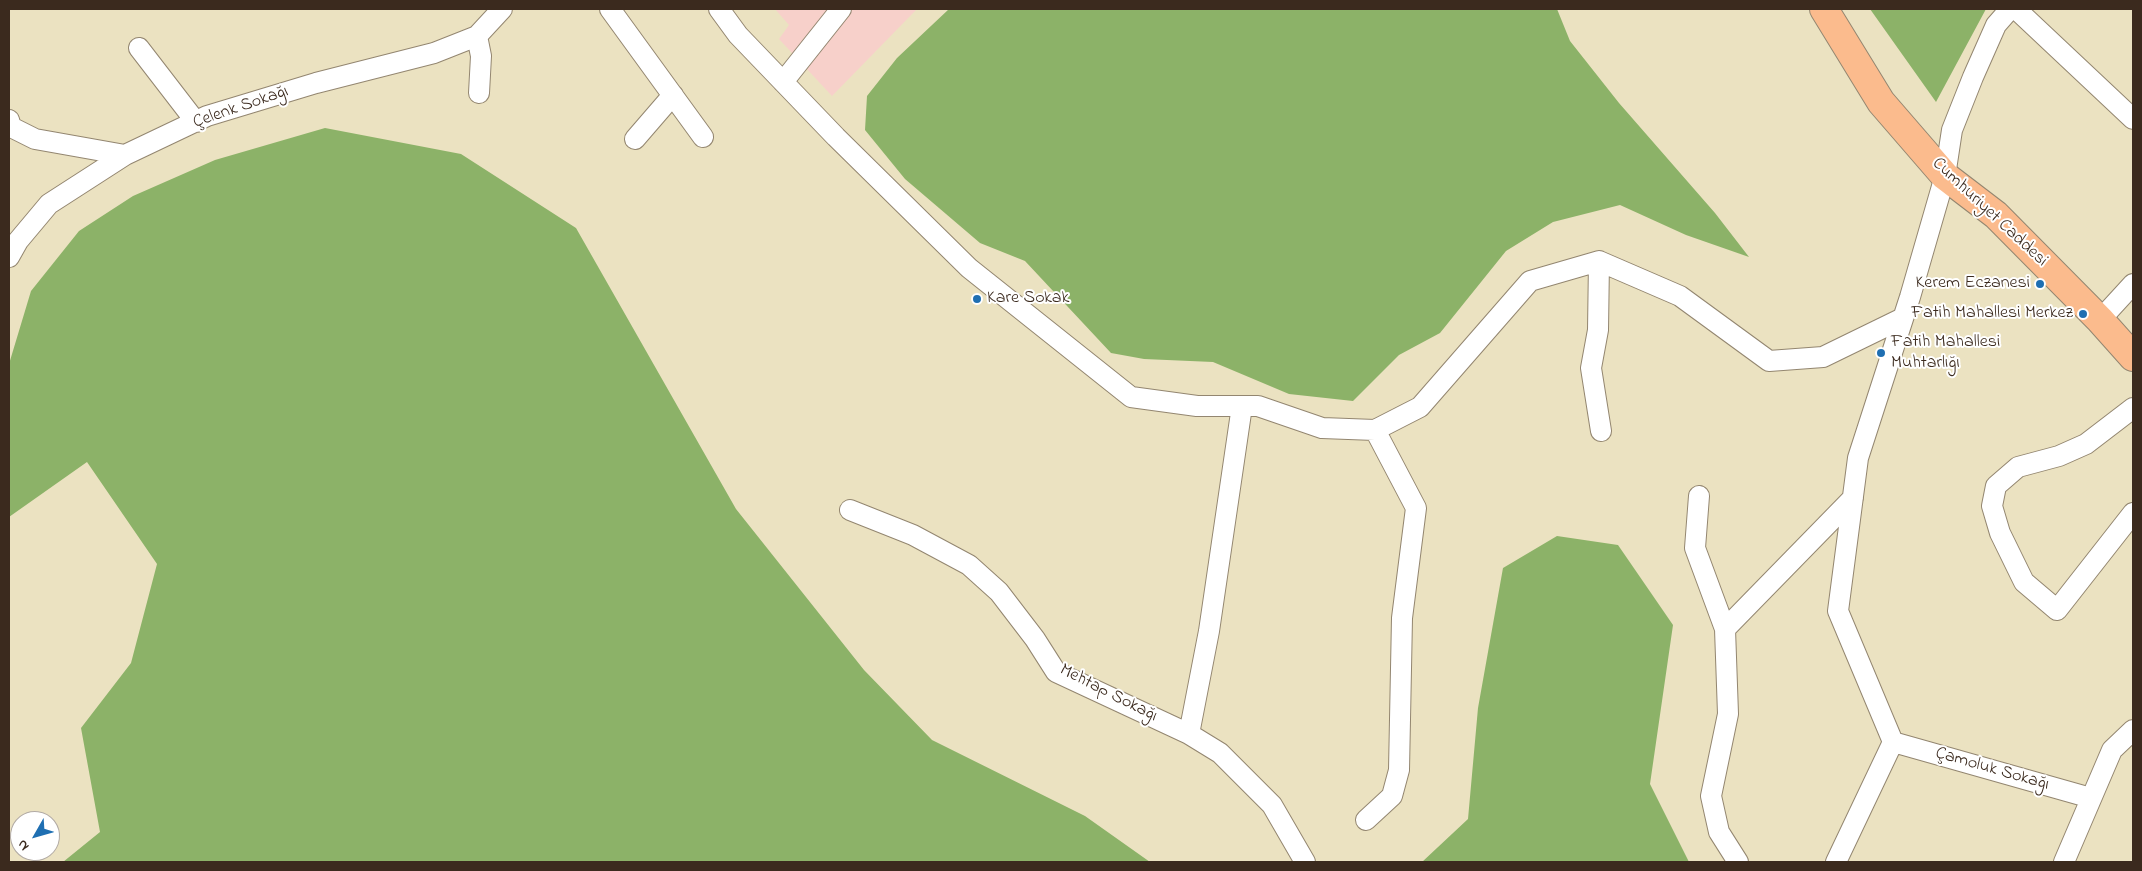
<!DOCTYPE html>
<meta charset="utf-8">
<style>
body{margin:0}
#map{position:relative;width:2142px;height:871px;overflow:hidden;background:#ebe2c1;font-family:"Indie Flower",sans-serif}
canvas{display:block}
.frame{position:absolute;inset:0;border:10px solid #3b2a1e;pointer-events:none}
.north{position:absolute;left:10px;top:811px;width:50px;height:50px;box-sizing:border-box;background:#fff;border:1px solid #b1aaa5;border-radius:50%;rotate:232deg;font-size:14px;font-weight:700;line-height:20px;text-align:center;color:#3b2a1e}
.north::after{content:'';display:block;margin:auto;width:18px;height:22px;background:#1f6fb2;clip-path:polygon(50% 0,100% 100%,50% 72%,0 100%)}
</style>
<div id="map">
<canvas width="2142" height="871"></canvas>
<div class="frame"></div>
<div class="north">N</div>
</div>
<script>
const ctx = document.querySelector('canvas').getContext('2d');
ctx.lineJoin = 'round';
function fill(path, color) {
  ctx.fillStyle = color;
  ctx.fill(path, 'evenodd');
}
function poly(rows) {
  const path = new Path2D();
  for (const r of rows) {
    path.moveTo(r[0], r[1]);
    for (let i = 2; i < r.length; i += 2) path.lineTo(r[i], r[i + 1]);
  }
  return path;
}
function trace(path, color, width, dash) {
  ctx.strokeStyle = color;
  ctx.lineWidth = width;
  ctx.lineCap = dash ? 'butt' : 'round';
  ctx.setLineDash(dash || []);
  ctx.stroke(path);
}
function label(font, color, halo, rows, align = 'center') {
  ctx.font = font + ' "Indie Flower",sans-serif';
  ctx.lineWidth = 4;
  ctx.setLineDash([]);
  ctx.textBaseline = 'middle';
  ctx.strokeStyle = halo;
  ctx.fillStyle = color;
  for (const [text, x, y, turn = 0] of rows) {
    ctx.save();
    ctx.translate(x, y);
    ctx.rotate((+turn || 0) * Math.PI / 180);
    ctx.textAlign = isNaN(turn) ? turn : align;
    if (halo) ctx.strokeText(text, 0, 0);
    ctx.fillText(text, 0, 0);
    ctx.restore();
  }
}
const built = poly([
 [775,9,917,9,832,96,779,39,789,25]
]);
const forest = poly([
 [949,9,1557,9,1570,41,1619,103,1715,213,1749,257,1686,235,1620,205,1553,222,1506,251,1440,333,1399,355,1353,401,1289,394,1213,362,1144,359,1111,353,1025,261,980,243,905,179,865,130,867,96,897,58],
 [1870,9,1986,9,1936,102],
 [325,128,461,154,576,228,736,509,864,670,932,740,1085,816,1150,862,63,862,100,832,81,728,131,663,157,564,87,462,9,517,9,364,31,291,79,231,133,196,215,160],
 [1557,536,1618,545,1673,625,1650,784,1689,862,1422,862,1468,819,1478,708,1503,568]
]);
const street = poly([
 [610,9,703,137],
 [719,9,738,35,836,137,969,268,1131,397,1197,406,1258,406,1322,428,1375,430,1420,407,1530,281,1599,261,1680,296,1769,361,1823,357,1903,318],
 [2016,9,2133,119],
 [477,36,481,56,479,93],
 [139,48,196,122],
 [783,82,841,9],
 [9,120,11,127,35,139,125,155],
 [635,139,673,95],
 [9,257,18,241,49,204,125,155,207,116,316,83,434,53,477,36,502,9],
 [1599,261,1598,330,1591,368,1601,431],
 [2100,320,2133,284],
 [2133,408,2086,444,2059,456,2018,467,1996,486,1992,506,2000,533,2024,582,2057,610,2133,513],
 [1699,496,1695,548,1725,629,1728,714,1711,796,1719,832,1738,862],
 [850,510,913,535,969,565,999,592,1035,639,1056,672,1189,734,1220,753,1272,805,1305,862],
 [1725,629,1853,498],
 [1189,734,1209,631,1242,406],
 [1893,742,2091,798],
 [1366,820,1392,796,1399,770,1402,618,1416,508,1375,430],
 [1836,862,1893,742,1838,611,1858,458,1910,297,1945,176,1952,130,1973,77,1996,25,2010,9],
 [2064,862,2112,750,2133,730]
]);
const primary = poly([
 [1824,9,1881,102,1945,176,1996,215,2100,320,2133,357]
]);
const markers = [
 [2040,284,5,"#1f6fb2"],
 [977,299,5,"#1f6fb2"],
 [2083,314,5,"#1f6fb2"],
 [1881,353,5,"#1f6fb2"]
];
const streetNames = [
 ["Çelenk Sokağı",241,108,-19],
 ["Cumhuriyet Caddesi",1989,213,43],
 ["Mehtap Sokağı",1108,694,27],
 ["Çamoluk Sokağı",1992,770,16]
];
const poiNames = [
 ["Kerem Eczanesi",2030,284],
 ["Kare Sokak",987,299,"left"],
 ["Fatih Mahallesi Merkez",2073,314],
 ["Fatih Mahallesi",1891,343,"left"],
 ["Muhtarlığı",1891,364,"left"]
];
fill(built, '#f7d0ca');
fill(forest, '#8cb268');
trace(street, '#938670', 22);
trace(primary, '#938670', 30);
trace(street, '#fff', 20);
trace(primary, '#fbbb8d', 28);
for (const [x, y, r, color] of markers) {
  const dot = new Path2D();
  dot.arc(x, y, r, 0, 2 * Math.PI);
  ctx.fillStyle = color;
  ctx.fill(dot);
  trace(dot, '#fff', 2);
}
label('18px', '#3b2a1e', '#fff', streetNames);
label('18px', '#3b2a1e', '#fff', poiNames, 'right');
</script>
